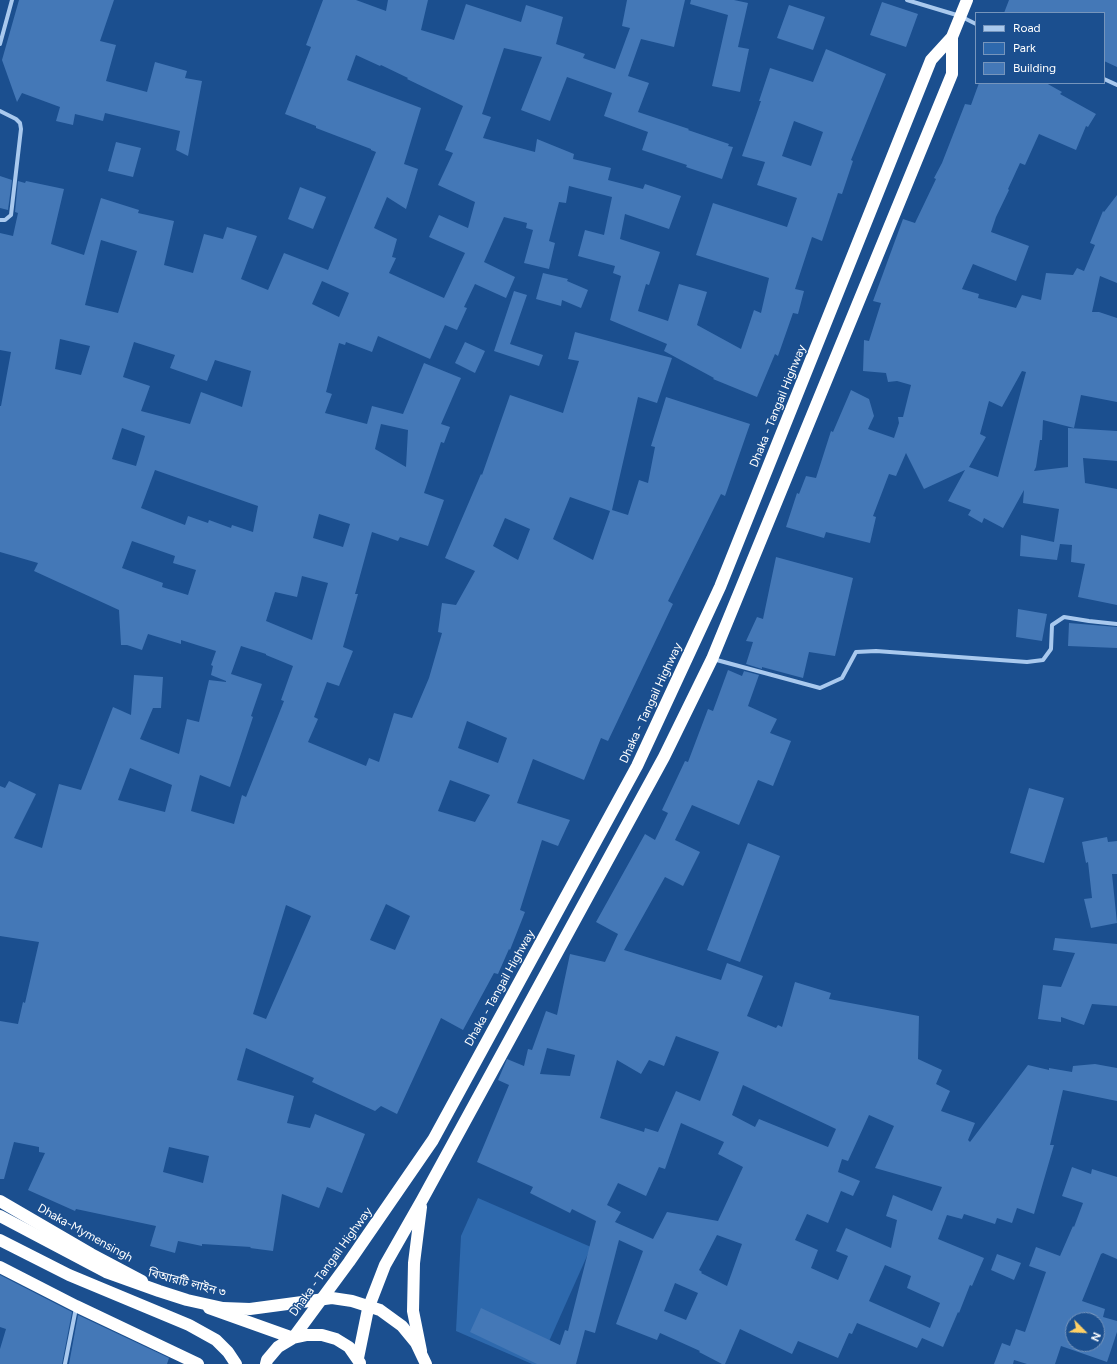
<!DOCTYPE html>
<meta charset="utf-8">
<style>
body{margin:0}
#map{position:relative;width:1117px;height:1364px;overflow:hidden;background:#1b4f8f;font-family:Figtree,sans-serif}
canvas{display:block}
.legend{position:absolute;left:975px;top:12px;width:130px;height:72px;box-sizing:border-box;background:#1b4f8f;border:1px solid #7695bc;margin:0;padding:5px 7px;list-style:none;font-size:12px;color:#fff}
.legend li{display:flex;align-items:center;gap:8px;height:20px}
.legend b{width:20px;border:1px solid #7695bc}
.north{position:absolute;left:1065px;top:1312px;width:40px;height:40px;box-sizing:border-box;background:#1b4f8f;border:1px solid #7695bc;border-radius:50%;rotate:114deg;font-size:11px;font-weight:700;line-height:16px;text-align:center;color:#fff}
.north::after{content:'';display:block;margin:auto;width:14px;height:18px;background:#ffd166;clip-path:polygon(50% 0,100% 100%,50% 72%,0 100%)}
</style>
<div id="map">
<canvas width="1117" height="1364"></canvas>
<ul class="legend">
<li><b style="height:5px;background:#a9c9ee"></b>Road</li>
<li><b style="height:11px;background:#2e69ad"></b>Park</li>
<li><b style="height:11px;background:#4478b7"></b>Building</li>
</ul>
<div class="north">N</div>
</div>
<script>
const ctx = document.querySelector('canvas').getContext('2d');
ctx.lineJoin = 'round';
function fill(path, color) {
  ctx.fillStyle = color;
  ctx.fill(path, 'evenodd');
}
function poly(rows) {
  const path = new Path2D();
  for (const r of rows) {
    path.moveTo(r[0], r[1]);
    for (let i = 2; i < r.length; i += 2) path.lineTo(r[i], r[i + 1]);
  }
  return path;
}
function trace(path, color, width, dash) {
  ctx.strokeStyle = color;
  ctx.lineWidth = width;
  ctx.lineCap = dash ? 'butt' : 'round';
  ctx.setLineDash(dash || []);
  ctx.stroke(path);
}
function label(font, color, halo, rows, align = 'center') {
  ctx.font = font + ' Figtree,"Noto Sans Bengali",sans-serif';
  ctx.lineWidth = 3;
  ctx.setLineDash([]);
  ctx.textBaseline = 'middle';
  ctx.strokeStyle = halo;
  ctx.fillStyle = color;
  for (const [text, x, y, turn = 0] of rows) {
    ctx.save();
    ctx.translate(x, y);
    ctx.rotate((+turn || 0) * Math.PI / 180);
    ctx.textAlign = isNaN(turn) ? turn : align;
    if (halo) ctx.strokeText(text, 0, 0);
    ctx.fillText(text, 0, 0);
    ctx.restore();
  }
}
const green = poly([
 [478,1198,591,1247,539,1364,532,1364,456,1331,461,1236]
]);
const building = poly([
 [19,0,114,0,100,41,116,45,106,81,147,92,155,62,187,71,185,78,202,81,188,156,176,150,180,131,105,113,103,121,75,114,73,125,56,121,60,107,22,93,17,102,2,60],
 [323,0,356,0,386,11,388,0,428,0,421,30,454,40,466,4,521,22,526,5,563,17,556,44,585,54,583,58,615,69,630,28,622,26,627,0,685,0,674,47,641,39,628,76,649,83,638,112,689,129,688,130,729,144,728,146,733,147,722,179,686,167,687,165,642,150,648,132,604,116,612,93,567,77,550,121,521,110,542,57,504,48,482,114,491,117,483,138,535,152,537,139,574,154,573,159,611,168,608,180,643,189,645,184,681,196,669,229,625,214,620,239,660,252,649,285,646,284,638,311,668,321,679,284,707,292,697,325,741,349,754,310,761,313,769,278,696,255,713,203,787,227,797,198,757,185,765,162,742,156,761,101,759,101,770,68,813,82,826,49,886,74,851,160,853,161,842,194,838,193,822,241,812,237,795,289,804,291,798,314,793,313,778,356,775,354,757,397,713,379,714,378,664,351,667,344,610,320,621,276,613,273,615,266,578,256,585,230,604,235,612,197,569,186,566,203,559,202,549,241,555,243,549,269,524,263,533,230,526,228,527,223,504,217,484,262,515,277,506,298,475,284,464,307,467,308,457,330,445,325,430,359,378,336,372,352,346,342,345,345,339,343,326,392,332,394,325,413,367,424,372,406,403,414,424,363,461,378,441,424,450,427,444,443,441,442,424,493,444,500,428,546,400,537,398,541,372,532,355,594,358,594,343,647,353,651,339,686,327,682,314,717,318,719,308,742,366,766,369,758,379,762,394,713,412,718,429,678,442,633,438,632,442,603,456,605,475,571,445,558,481,474,482,475,510,395,563,413,579,361,568,359,575,332,672,358,657,403,638,397,612,510,628,515,639,480,648,483,655,447,651,446,666,397,750,424,725,496,721,494,668,601,673,604,608,741,601,738,584,780,533,759,517,803,570,820,558,846,542,840,520,910,525,912,510,950,509,949,498,974,494,973,463,1030,441,1018,397,1114,381,1106,375,1111,312,1082,314,1078,246,1048,237,1080,294,1096,287,1123,310,1128,315,1114,365,1134,342,1193,327,1187,319,1208,282,1194,273,1251,250,1248,251,1247,202,1244,202,1246,178,1241,175,1253,150,1246,156,1226,76,1209,75,1211,28,1190,45,1153,39,1152,39,1147,14,1142,4,1179,0,1179,0,1021,18,1024,23,1002,25,1003,39,942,0,936,0,786,5,788,9,781,36,794,14,838,42,848,59,784,81,790,113,707,131,715,134,675,163,677,161,708,153,708,140,739,179,754,187,719,199,722,209,680,226,682,226,681,211,675,213,666,211,665,216,651,181,640,181,644,148,634,142,650,127,645,121,645,119,610,34,571,38,563,0,552,0,406,1,406,11,352,0,350,0,233,13,236,18,213,15,212,18,181,25,183,26,181,64,189,51,244,84,255,101,198,139,210,138,213,174,221,164,265,193,273,204,234,223,239,227,227,257,236,241,279,268,290,284,253,328,270,376,152,371,150,371,149,316,128,316,126,285,114,311,47,306,45],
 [356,55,380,66,381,65,408,78,407,79,463,106,445,150,453,153,438,185,475,202,468,228,439,215,429,237,465,253,444,298,389,273,396,258,392,257,397,239,374,228,387,197,406,209,418,169,404,164,421,108,347,80],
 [794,121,823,132,811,166,782,156],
 [101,240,137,251,118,313,85,305],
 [322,281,349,293,339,317,312,304],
 [60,339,90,346,81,375,55,369],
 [134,342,175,355,170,368,207,381,215,360,251,371,242,407,201,392,190,424,141,411,150,386,123,377],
 [381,424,408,430,406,467,375,449],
 [122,428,145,436,136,466,112,459],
 [155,470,258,506,253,532,232,525,231,528,209,520,208,523,188,516,185,525,141,508],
 [570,497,610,511,593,560,553,539],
 [319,514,350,524,343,547,313,538],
 [505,518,530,529,518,560,493,546],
 [132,541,175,556,173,563,196,570,188,595,162,587,163,583,122,568],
 [302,576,328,583,312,640,266,621,275,592,297,597],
 [241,646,266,654,266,655,293,666,281,700,284,701,246,797,242,795,234,824,191,811,200,775,230,787,253,717,251,716,262,684,231,674],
 [467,721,507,738,498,763,458,748],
 [130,768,172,785,165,812,118,800],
 [450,780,490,795,475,822,438,811],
 [386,904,410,916,395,950,370,940],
 [286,905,311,916,266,1019,253,1014],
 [169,1147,209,1156,203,1183,163,1172],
 [691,0,734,0,748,3,738,47,749,49,740,92,712,86,728,15,690,4],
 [1009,0,1117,0,1117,67,1104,61,1104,13,1004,13],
 [882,2,918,14,906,47,870,35],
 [789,5,825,17,813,50,777,38],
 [979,83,1046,83,1062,92,1060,94,1096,114,1088,127,1086,126,1076,150,1039,134,1025,165,1020,163,1008,189,1009,190,996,217,991,232,1029,246,1016,281,973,264,962,289,979,294,978,298,1016,308,1022,295,1041,300,1046,273,1073,275,1077,268,1084,271,1095,245,1090,243,1103,211,1104,212,1117,195,1117,283,1100,276,1092,312,1099,312,1117,318,1117,402,1081,395,1074,428,1043,420,1042,440,1040,440,1036,467,1034,471,1068,467,1068,428,1117,431,1117,461,1083,458,1085,483,1117,489,1117,605,1078,597,1085,564,1071,562,1072,545,1060,544,1057,560,1020,556,1021,535,1054,542,1059,509,1023,503,1024,490,1003,528,984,518,982,523,968,515,971,510,948,501,965,470,924,489,906,453,896,476,889,474,873,516,876,517,870,543,826,532,824,538,786,527,797,493,799,494,806,476,816,478,831,431,833,432,851,390,869,399,874,416,868,429,894,438,899,423,898,417,903,417,911,385,897,381,888,382,886,373,863,371,864,340,869,341,881,303,873,301,903,219,915,223,936,179,934,178,942,163,965,104,971,105],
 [1022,371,1026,372,998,477,969,467,986,437,980,434,989,401,1002,407],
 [116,142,141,148,133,177,108,171],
 [0,176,12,180,8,210,0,208],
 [300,187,326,197,313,229,288,219],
 [543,273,568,279,567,281,588,290,581,308,562,300,561,306,536,299],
 [514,291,527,295,510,344,543,355,539,366,494,351],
 [465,342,485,351,475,373,455,363],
 [776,557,853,578,835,656,809,652,803,678,762,667,762,669,746,664,753,642,746,641,757,617,763,619],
 [1018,609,1047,614,1042,641,1016,637],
 [1069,623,1117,627,1117,648,1068,646],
 [728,670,742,676,744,671,759,675,748,706,777,719,770,733,791,741,773,786,758,780,739,825,692,805,675,840,700,852,683,886,665,877,624,950,721,980,727,963,763,976,747,1016,776,1028,778,1025,782,1027,795,982,831,993,829,999,919,1016,918,1059,942,1070,936,1084,950,1091,941,1111,975,1123,968,1140,970,1142,1028,1065,1049,1070,1049,1068,1072,1072,1073,1066,1095,1064,1117,1068,1117,1101,1063,1090,1050,1145,1054,1145,1034,1214,1017,1208,1012,1223,997,1218,995,1224,964,1214,962,1219,947,1215,938,1239,984,1258,972,1286,970,1285,959,1313,958,1312,943,1347,922,1338,917,1348,857,1323,852,1334,849,1333,838,1358,798,1341,792,1354,740,1329,725,1364,722,1364,699,1352,700,1351,660,1333,657,1340,616,1324,643,1251,619,1240,595,1333,585,1330,576,1364,537,1364,470,1332,481,1308,560,1345,565,1330,568,1331,596,1221,572,1209,570,1213,530,1193,533,1187,477,1162,509,1085,498,1080,507,1059,524,1066,528,1049,532,1050,546,1011,557,1015,570,954,605,962,618,934,596,922,645,834,655,840,668,813,662,810,685,761,688,762,708,709,713,711],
 [676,1036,719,1052,700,1101,676,1091,658,1132,645,1128,644,1132,600,1118,617,1060,641,1074,649,1060,664,1066],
 [547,1048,575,1055,570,1076,540,1074],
 [743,1085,836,1129,828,1147,759,1119,755,1127,732,1115],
 [869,1115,894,1126,875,1168,942,1187,932,1211,893,1195,886,1216,897,1220,891,1248,846,1228,836,1251,848,1256,838,1280,811,1268,818,1250,795,1240,807,1214,828,1223,841,1191,853,1196,860,1181,838,1172,842,1159,848,1161],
 [681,1123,724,1142,718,1154,743,1167,718,1221,667,1212,653,1239,615,1222,621,1212,607,1205,618,1183,646,1196,659,1167,665,1169],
 [717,1235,742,1244,727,1286,701,1273,702,1272,699,1270],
 [885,1265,911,1276,907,1288,940,1303,930,1328,869,1301],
 [675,1283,698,1293,686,1320,664,1311],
 [1029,788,1064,798,1044,863,1010,853],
 [1107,837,1108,842,1117,841,1117,874,1112,874,1117,923,1091,928,1084,899,1092,898,1088,862,1086,863,1082,842],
 [748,843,780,856,740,962,707,950],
 [1055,938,1117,944,1117,1006,1092,1004,1084,1025,1061,1017,1061,1022,1038,1019,1043,985,1061,987,1075,953,1053,950],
 [1072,1167,1091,1174,1092,1169,1117,1177,1117,1259,1103,1253,1101,1254,1082,1301,1105,1309,1103,1317,1117,1321,1117,1332,1107,1362,1061,1346,1055,1364,1027,1364,1014,1360,1013,1364,994,1364,1002,1343,1010,1346,1016,1329,1025,1332,1046,1272,1029,1266,1036,1247,1060,1256,1073,1226,1074,1227,1083,1203,1062,1196],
 [1073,1320,1097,1320,1097,1344,1073,1344],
 [997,1254,1021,1263,1014,1280,991,1270],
 [0,1275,72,1312,62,1364,0,1364,0,1349,6,1329,0,1327],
 [78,1315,169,1358,167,1364,69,1364]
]);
const street = poly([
 [907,0,960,16,976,24],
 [0,44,12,0],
 [1104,79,1117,85],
 [0,111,16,119,20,123,21,129,11,215,5,220,0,220],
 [713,659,820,688,842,678,856,652,876,651,1027,662,1043,660,1051,649,1052,625,1064,617,1089,621,1117,624],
 [65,1364,76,1308]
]);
const highway = poly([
 [0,1201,91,1254,142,1281],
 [0,1240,69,1275,189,1325,216,1340,228,1352,236,1364],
 [0,1267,76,1306,198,1364],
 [209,1308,293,1338,349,1262,433,1140,637,766,720,587,931,60,952,37,967,0],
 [421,1351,413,1311,414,1263,421,1207],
 [358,1358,368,1309,385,1265,422,1200,664,757,712,659,952,74,952,37],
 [266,1364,267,1360,278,1347,293,1338,307,1335,322,1335,336,1339,349,1347,360,1363]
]);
const highwayBridge = poly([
 [0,1216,106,1272,159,1291,187,1300,223,1308,250,1309,332,1298,352,1301,380,1310,402,1326,416,1343,426,1364]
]);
const streetNames = [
 ["Dhaka - Tangail Highway",778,406,-68],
 ["Dhaka - Tangail Highway",651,703,-65],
 ["Dhaka - Tangail Highway",500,988,-61],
 ["Dhaka-Mymensingh",85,1233,29],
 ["Dhaka - Tangail Highway",331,1262,-54],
 ["বিআরটি লাইন ৩",187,1283,15]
];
fill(green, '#2e69ad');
fill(building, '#4478b7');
trace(street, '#a9c9ee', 4);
trace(highway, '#fff', 12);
trace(highwayBridge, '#fff', 12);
label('12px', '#fff', '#1b4f8f', streetNames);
</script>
